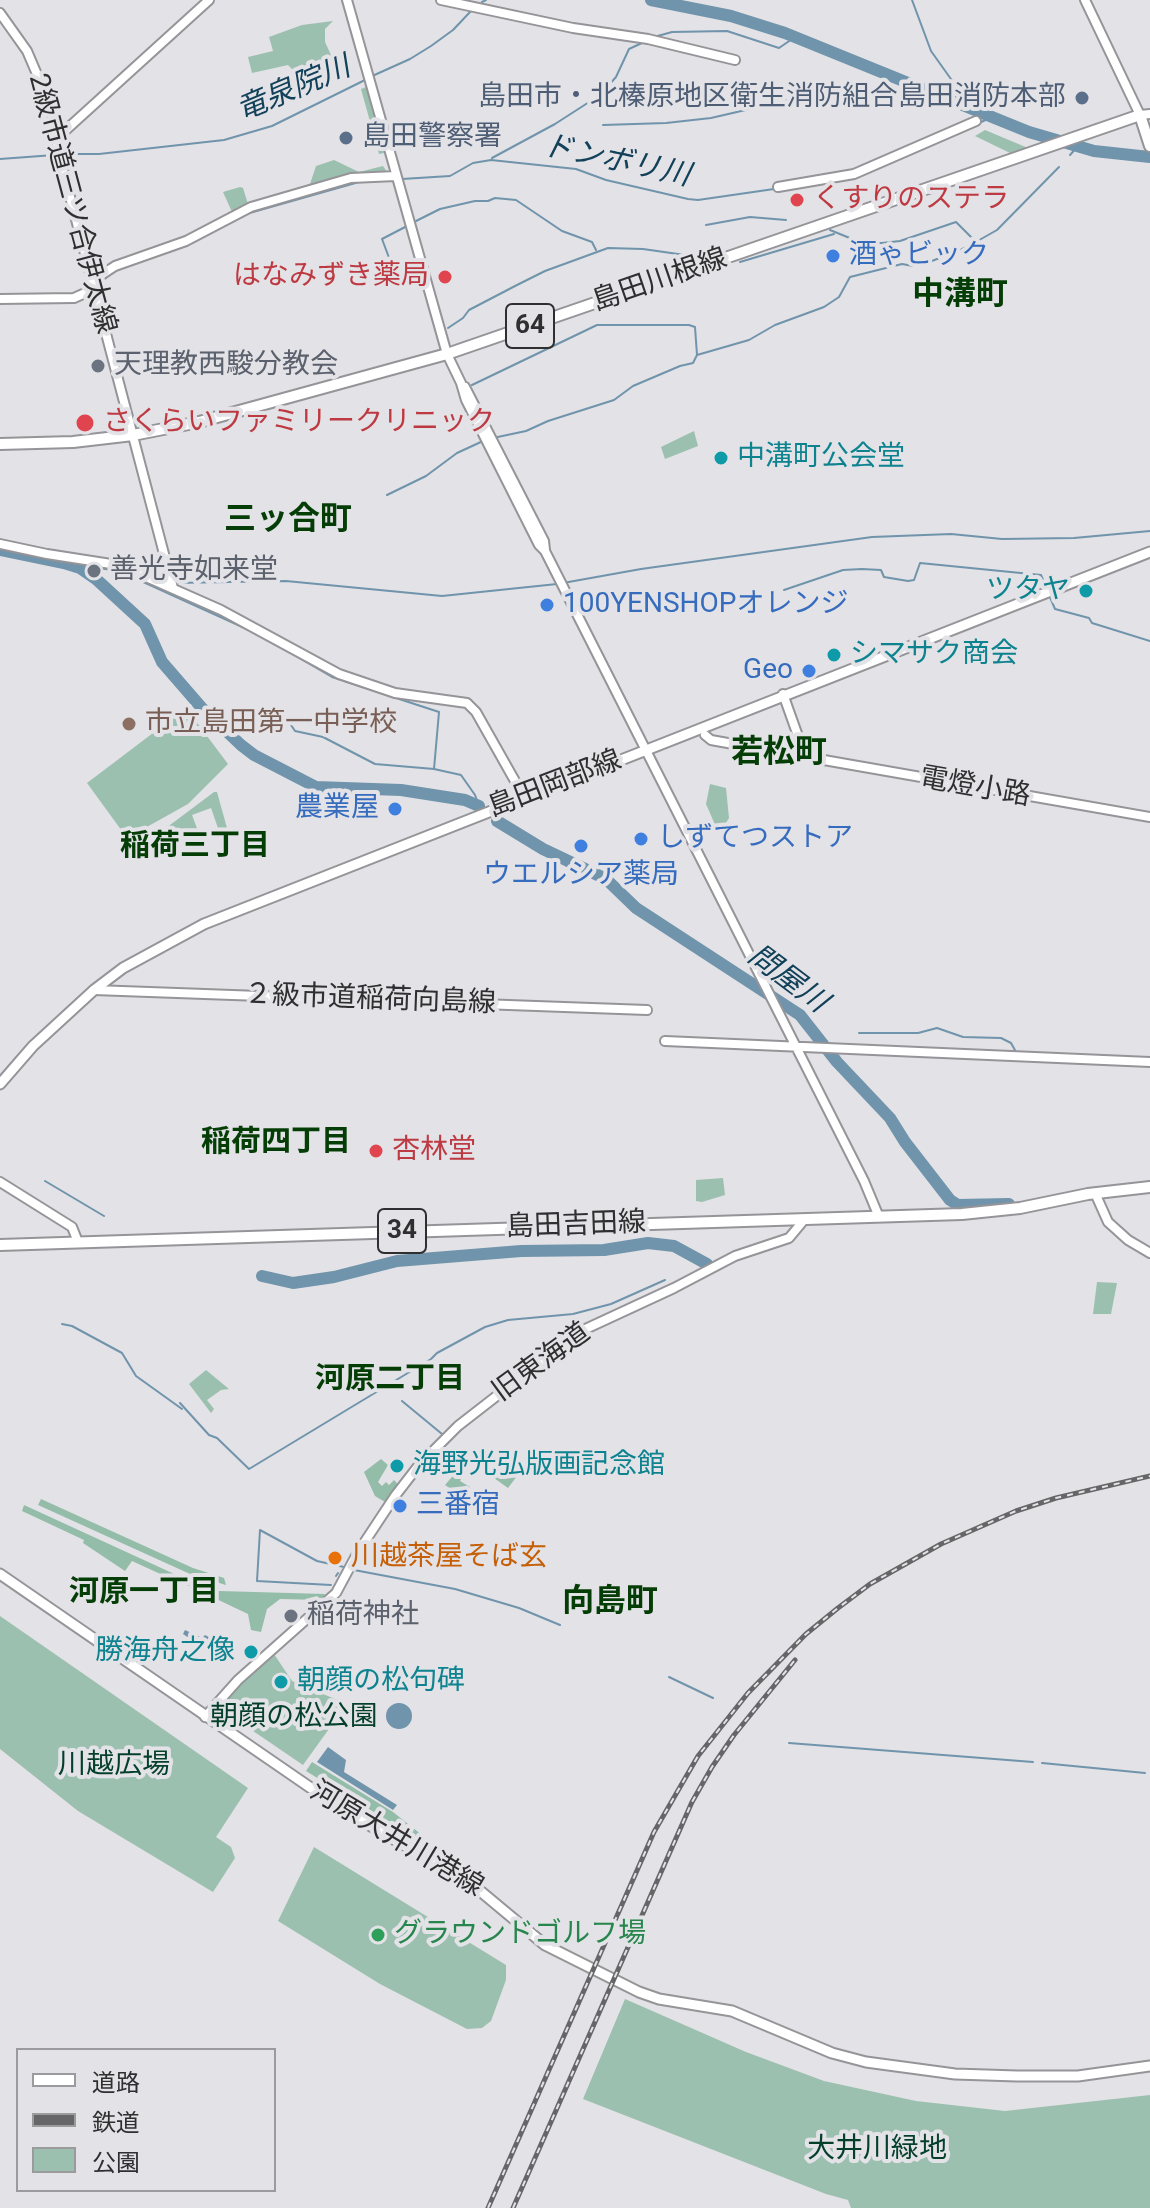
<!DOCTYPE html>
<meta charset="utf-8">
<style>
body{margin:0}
#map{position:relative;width:1150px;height:2208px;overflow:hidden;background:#e3e2e6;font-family:Roboto,"Noto Sans JP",sans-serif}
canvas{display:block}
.legend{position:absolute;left:16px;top:2048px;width:260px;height:144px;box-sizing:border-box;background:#e3e2e6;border:2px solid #9b9a9d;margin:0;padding:10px 14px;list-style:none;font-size:24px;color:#2f2e30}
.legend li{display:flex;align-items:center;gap:16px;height:40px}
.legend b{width:40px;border:2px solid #9b9a9d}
</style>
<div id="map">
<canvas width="1150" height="2208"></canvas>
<ul class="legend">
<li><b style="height:10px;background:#fff"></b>道路</li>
<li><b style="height:10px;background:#666567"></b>鉄道</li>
<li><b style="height:22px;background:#9cc0af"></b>公園</li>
</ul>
</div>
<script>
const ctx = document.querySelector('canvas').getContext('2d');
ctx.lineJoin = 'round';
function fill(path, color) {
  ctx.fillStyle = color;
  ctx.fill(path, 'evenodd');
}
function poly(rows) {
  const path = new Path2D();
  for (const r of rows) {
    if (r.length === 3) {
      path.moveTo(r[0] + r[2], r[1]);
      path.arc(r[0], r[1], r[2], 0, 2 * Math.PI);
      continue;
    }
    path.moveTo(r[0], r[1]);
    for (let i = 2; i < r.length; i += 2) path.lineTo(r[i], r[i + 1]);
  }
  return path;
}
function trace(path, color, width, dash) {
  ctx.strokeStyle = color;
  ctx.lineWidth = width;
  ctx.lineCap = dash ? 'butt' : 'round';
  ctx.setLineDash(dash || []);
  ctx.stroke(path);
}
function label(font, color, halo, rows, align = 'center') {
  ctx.font = font + ' Roboto,"Noto Sans JP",sans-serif';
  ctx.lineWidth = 8;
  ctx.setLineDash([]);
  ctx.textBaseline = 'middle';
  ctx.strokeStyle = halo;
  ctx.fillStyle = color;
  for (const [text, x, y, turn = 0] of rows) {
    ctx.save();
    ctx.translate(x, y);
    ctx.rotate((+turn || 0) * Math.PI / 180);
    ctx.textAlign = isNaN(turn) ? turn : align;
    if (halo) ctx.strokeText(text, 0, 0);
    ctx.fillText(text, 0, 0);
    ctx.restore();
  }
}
const green = poly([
 [333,21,325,29,325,42,338,70,313,91,288,65,252,73,248,57,273,51,269,37,302,25],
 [366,87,384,153,379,154,361,89],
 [985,130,1028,148,1010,153,975,136],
 [334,160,359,172,383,166,387,172,362,173,270,198,269,196,310,184,316,166],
 [240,187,243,188,248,204,232,212,223,192],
 [694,431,698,446,665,459,661,447],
 [186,708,228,764,188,804,127,838,87,783],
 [710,784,726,788,729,818,726,823,716,827,706,804],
 [214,792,217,792,227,828,219,831,211,808,192,815,198,831,188,836,167,830,166,828],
 [723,1178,725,1195,702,1202,696,1201,696,1180],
 [1097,1282,1117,1283,1111,1314,1093,1314],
 [206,1370,229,1389,221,1390,207,1400,214,1409,211,1413,189,1384],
 [0,1616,248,1788,216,1837,231,1847,235,1858,213,1892,78,1811,0,1749],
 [274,1654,292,1681,347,1704,303,1765,234,1718,228,1710,229,1695],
 [314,1847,506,1965,506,1980,491,2021,482,2028,467,2029,380,1984,278,1921],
 [625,1999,746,2052,824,2081,916,2101,1005,2111,1150,2095,1150,2208,851,2208,848,2200,826,2194,583,2099]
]);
const forest = poly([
 [381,1459,388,1465,378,1482,382,1486,386,1482,389,1485,394,1480,399,1485,385,1502,375,1496,364,1472],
 [499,1465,523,1468,508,1488,494,1478,500,1469],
 [457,1471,463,1475,460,1481,470,1487,463,1497,445,1485],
 [41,1499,193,1568,224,1578,226,1585,190,1574,38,1505],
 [24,1505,183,1578,180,1583,132,1561,125,1571,83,1543,84,1540,22,1511],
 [190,1581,219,1591,325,1594,322,1600,280,1599,267,1609,261,1632,251,1630,248,1614,187,1585],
 [312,1762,393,1812,422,1835,418,1840,306,1771]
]);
const water = poly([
 [185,1630,202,1638,205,1635,224,1645,220,1652,203,1643,201,1646,183,1634],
 [399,1716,13],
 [328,1747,346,1760,344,1772,397,1805,393,1810,317,1762]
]);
const stream = poly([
 [912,0,931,51,963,96,968,107],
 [482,2,486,0],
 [654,37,672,32,727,31,779,48,795,37],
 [370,77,410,59,431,46,453,30,471,11],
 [603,125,666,123,711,118,806,96],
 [951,136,992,117],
 [63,154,99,154,224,140,272,126,365,80],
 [1070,155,1078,146],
 [492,158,555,124,600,95,616,77,629,49,644,42],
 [0,159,54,155],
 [402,179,450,176,473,163,491,160,576,169,606,180,688,199,698,200,774,189],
 [246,214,359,182],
 [412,223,440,209,475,201,488,201,495,198,516,200,562,231,592,242,596,250],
 [706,225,750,217,786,220],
 [830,230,862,243,882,243,900,241,956,222,975,241],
 [740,262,834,234],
 [391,263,382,239,407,226],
 [98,284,116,270,169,251],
 [448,328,463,318,469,310,517,285,545,271,608,248,643,249,699,257],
 [472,385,597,325,689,325,695,327,697,355],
 [493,438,526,431,548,421,614,400,633,386,680,366,693,363,697,355,749,340,775,325,824,307,839,297,850,277,902,264,913,266,922,265,967,247,997,230,1059,167],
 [387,495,426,476,457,453,483,441],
 [64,563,119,571,249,630],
 [173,583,286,581,442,596,557,584],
 [563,583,641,569,872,537,951,534,1002,539,1074,538,1150,531],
 [784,590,843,570,862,569,881,570,884,577,908,581,914,580,920,563,1041,575,1047,589],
 [1049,595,1055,609,1089,618,1092,623,1150,641],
 [272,642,332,677,439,712,434,769,461,775,475,795,479,806],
 [287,719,295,731,323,737,375,764,434,769],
 [859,1033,918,1033,937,1028,963,1037,1001,1038,1011,1043,1016,1052],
 [45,1181,104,1216],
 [62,1324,72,1326,122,1353,136,1376,182,1409],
 [402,1401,442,1434],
 [180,1403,209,1435,217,1438,249,1469,431,1359,437,1353,485,1327,508,1320,573,1314,611,1304,665,1280],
 [354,1570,455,1589,519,1608,560,1625],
 [336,1576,338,1573],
 [331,1585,257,1581,260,1530,317,1561,344,1567],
 [669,1677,713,1698],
 [789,1743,1033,1762],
 [1042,1763,1145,1773]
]);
const river = poly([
 [651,0,731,16,785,33,1029,132,1094,151,1150,157],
 [0,550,64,563,80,568,96,579,145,624,162,662,201,707,241,745,254,755,316,787,401,790,465,800,479,806],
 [497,821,543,849,606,879,636,908,800,1015,837,1062,890,1118,905,1142,950,1200,958,1205,1009,1204],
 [262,1276,293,1283,334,1277,397,1261,521,1251,604,1250,648,1243,674,1246,707,1264]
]);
const tertiary = poly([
 [347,0,447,354,461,383,466,400,539,545,545,551,864,1181,879,1217],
 [441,0,573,28,648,39,735,60],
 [1085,0,1140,115,1150,114],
 [0,13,27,51,51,107,59,155,173,588],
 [57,138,209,0],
 [778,187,854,174,976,121],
 [92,281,115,266,186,241,251,207,351,178,396,176],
 [0,299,74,298,94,289],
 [465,387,544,541,545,550],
 [0,544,47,554,111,564,135,572,221,610,339,674,395,693,467,703,476,712,524,797],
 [783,694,803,750,818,759,1150,817],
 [705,735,711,740,794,755,803,750],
 [94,990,647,1010],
 [665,1041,1150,1062],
 [0,1182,72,1227,78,1242],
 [1095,1193,1108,1222,1128,1240,1150,1253],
 [205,1717,238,1680,336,1593,358,1552,395,1496,419,1465,458,1426,579,1332,674,1288,735,1256,789,1238,804,1220]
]);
const secondary = poly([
 [0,1084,33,1046,94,990,123,968,204,924,1150,552],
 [0,1574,340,1808,473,1885,545,1945,639,1992,659,1999,732,2011,832,2053,866,2062,955,2074,1017,2076,1078,2076,1150,2066]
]);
const primary = poly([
 [0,444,73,442,133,435,199,422,447,354,1140,115,1150,146],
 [0,1245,962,1214,1020,1208,1088,1194,1150,1187]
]);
const rail = poly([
 [488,2208,654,1832,698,1756,748,1693,806,1634,838,1608,870,1584,941,1544,1016,1511,1056,1498,1150,1476],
 [513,2208,692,1802,712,1767,734,1735,795,1660]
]);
const markers = [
 [1082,98,8,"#5c6f8a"],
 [346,138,8,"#5c6f8a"],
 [797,200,8,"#e0444e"],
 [833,256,8,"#3f7fe0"],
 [445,277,8,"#e0444e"],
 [98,366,8,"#6b7280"],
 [85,423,10,"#e0444e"],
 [721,458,8,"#0f9aa8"],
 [94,571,8,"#6b7280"],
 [1086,591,8,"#0f9aa8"],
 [547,605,8,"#3f7fe0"],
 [834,655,8,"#0f9aa8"],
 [809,671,8,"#3f7fe0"],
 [129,724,8,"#8d6e63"],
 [395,809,8,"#3f7fe0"],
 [641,839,8,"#3f7fe0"],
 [581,846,8,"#3f7fe0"],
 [376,1151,8,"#e0444e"],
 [397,1466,8,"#0f9aa8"],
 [400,1506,8,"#3f7fe0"],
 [335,1558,8,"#e8710a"],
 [291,1616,8,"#6b7280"],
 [251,1652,8,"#0f9aa8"],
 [281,1682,8,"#0f9aa8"],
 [378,1935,8,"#2e9e5b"]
];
const shields = [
 [530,326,48],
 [402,1231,48]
];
const shieldNames = [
 ["64",530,326],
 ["34",402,1231]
];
const serviceNames = [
 ["島田市・北榛原地区衛生消防組合島田消防本部",1066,98],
 ["島田警察署",362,138,"left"]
];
const healthNames = [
 ["くすりのステラ",813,200],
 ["はなみずき薬局",429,277,"right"],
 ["さくらいファミリークリニック",103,423],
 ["杏林堂",392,1151]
];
const streetNames = [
 ["2級市道三ツ合伊太線",71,204,75],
 ["島田川根線",660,281,-19],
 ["島田岡部線",555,785,-21],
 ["電燈小路",975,788,10],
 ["２級市道稲荷向島線",370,1000,2],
 ["島田吉田線",576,1226,-2],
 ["旧東海道",542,1363,-36],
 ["河原大井川港線",396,1840,31]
];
const shopNames = [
 ["酒ゃビック",849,256],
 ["100YENSHOPオレンジ",563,605],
 ["Geo",793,671,"right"],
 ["農業屋",379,809,"right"],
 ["しずてつストア",657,839],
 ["ウエルシア薬局",581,876,"center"],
 ["三番宿",416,1506]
];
const worshipNames = [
 ["天理教西駿分教会",114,366],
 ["善光寺如来堂",110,571],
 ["稲荷神社",307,1616]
];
const cultureNames = [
 ["中溝町公会堂",737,458],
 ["ツタヤ",1070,591,"right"],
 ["シマサク商会",850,655],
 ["海野光弘版画記念館",413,1466],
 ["勝海舟之像",235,1652,"right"],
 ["朝顔の松句碑",297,1682]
];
const educationNames = [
 ["市立島田第一中学校",145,724]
];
const foodNames = [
 ["川越茶屋そば玄",351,1558]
];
const parkNames = [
 ["朝顔の松公園",294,1718],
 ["川越広場",114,1766],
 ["大井川緑地",877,2150]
];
const leisureNames = [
 ["グラウンドゴルフ場",394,1935]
];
const waterNames = [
 ["竜泉院川",294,90,-23],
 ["ドンボリ川",616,162,12],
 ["問屋川",787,980,37]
];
const neighbourhoodNames = [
 ["稲荷三丁目",195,847],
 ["稲荷四丁目",276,1143],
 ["河原二丁目",390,1380],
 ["河原一丁目",144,1593]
];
const quarterNames = [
 ["中溝町",960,296],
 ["三ッ合町",288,521],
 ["若松町",779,754],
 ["向島町",610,1603]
];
fill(green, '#9cc0af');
fill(forest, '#93bda9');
fill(water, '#7094ab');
trace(stream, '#7094ab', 2);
trace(river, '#7094ab', 12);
trace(tertiary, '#959498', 12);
trace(secondary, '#959498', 13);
trace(primary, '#959498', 14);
trace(tertiary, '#fff', 8);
trace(secondary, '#fff', 9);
trace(primary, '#fff', 10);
trace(rail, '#666567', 5);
trace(rail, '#e3e2e6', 2, [6]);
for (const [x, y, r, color] of markers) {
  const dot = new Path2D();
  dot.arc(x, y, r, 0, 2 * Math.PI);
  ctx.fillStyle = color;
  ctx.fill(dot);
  trace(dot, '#e3e2e6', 3);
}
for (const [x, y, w] of shields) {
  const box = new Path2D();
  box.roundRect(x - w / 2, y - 22, w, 44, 6);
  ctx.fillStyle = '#e3e2e6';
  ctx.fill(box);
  trace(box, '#2f2e30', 2);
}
label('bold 26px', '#2f2e30', null, shieldNames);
label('28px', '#4e5e75', '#e3e2e6', serviceNames, 'right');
label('28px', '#be3a42', '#e3e2e6', healthNames, 'left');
label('28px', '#2f2e30', '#e3e2e6', streetNames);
label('28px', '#366cbe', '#e3e2e6', shopNames, 'left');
label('28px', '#5b616d', '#e3e2e6', worshipNames, 'left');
label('28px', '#0d838f', '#e3e2e6', cultureNames, 'left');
label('28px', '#785e54', '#e3e2e6', educationNames, 'left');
label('28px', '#c56008', '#e3e2e6', foodNames, 'left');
label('28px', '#043f2b', '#e3e2e6', parkNames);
label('28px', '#27864d', '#e3e2e6', leisureNames, 'left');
label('italic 30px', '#12415a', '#e3e2e6', waterNames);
label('bold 30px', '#043d06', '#e3e2e6', neighbourhoodNames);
label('bold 32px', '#043d06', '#e3e2e6', quarterNames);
</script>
